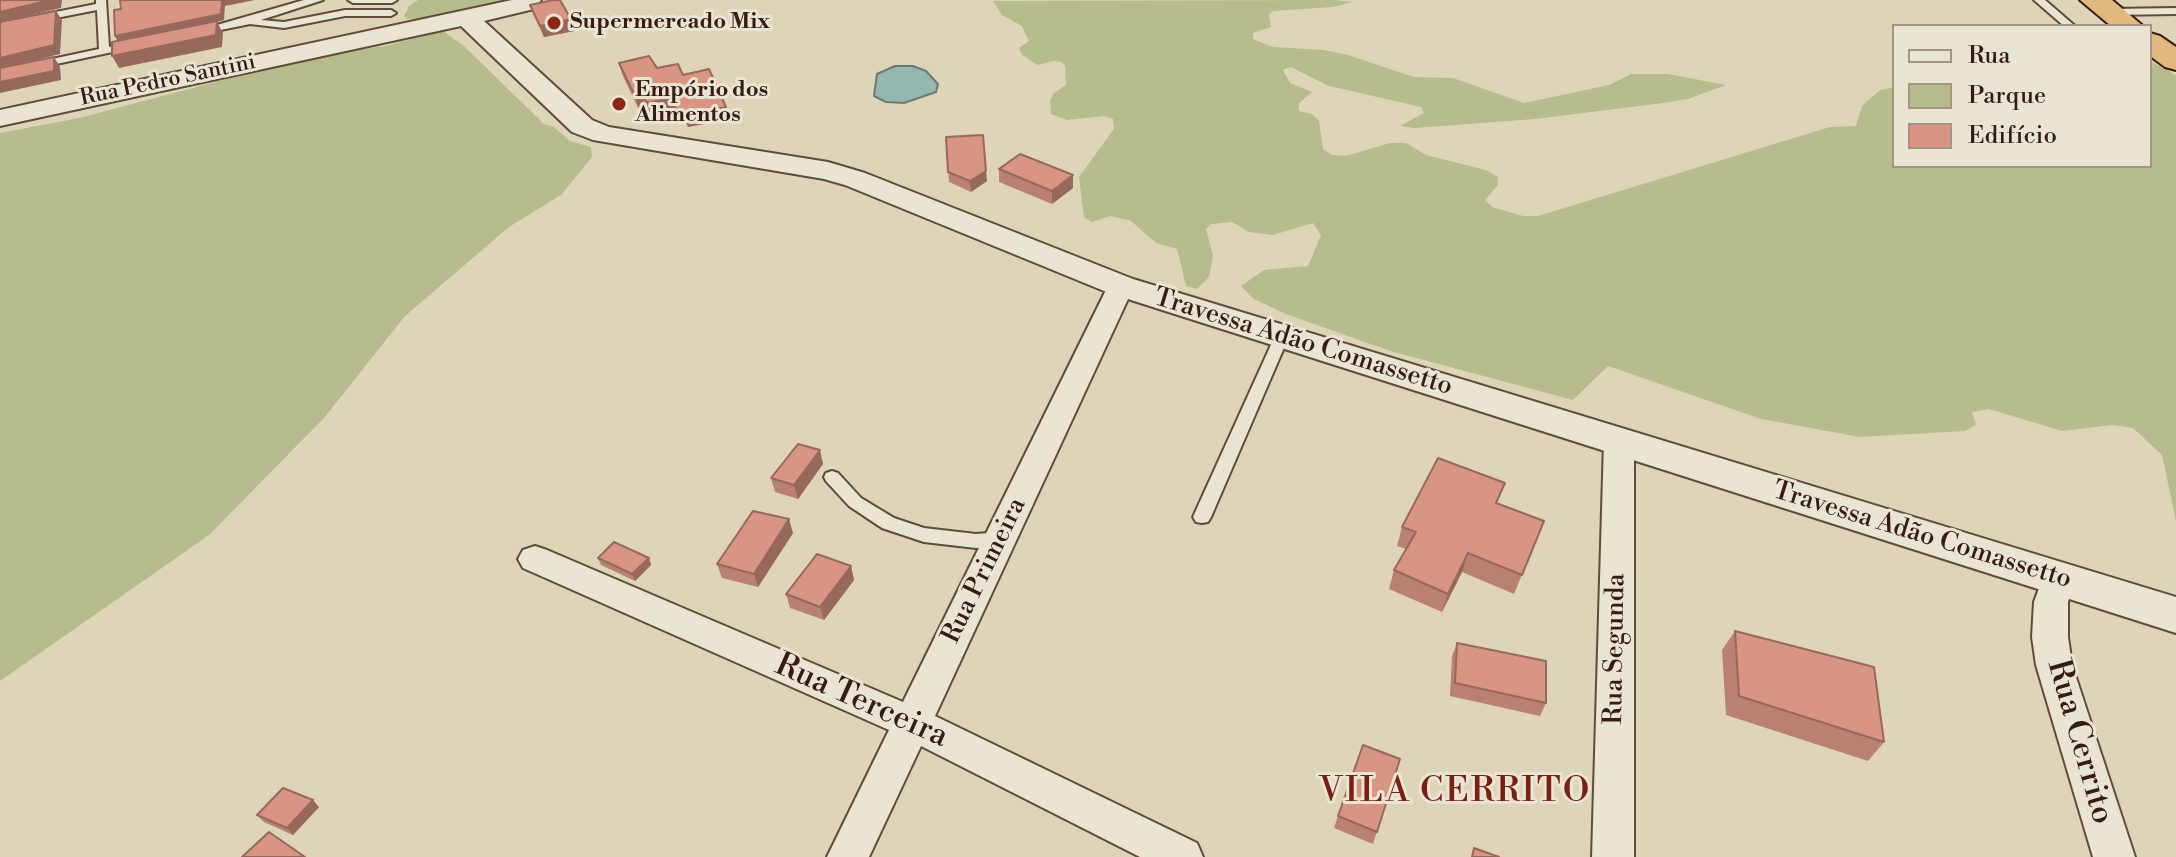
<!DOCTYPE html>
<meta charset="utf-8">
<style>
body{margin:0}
#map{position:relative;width:2176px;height:857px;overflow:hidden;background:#ded5b9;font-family:"Libre Bodoni",serif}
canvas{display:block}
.legend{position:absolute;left:1892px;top:24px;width:260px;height:144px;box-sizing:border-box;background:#eae4d2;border:2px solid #a39485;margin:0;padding:10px 14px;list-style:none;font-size:24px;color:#381c12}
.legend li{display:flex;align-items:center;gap:16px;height:40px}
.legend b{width:40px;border:2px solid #a39485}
</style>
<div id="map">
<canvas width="2176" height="857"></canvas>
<ul class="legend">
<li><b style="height:10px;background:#eae4d2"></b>Rua</li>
<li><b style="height:22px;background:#b6bc8c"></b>Parque</li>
<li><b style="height:22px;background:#d89584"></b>Edifício</li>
</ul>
</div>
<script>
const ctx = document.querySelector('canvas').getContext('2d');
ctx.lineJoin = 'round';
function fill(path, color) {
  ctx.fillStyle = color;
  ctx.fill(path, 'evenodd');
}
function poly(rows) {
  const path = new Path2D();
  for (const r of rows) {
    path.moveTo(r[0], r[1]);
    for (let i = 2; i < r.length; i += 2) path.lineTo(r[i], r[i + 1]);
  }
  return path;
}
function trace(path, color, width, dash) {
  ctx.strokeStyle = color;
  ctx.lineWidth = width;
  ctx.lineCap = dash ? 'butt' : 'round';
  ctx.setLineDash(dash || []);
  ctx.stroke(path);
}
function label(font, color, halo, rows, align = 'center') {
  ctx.font = font + ' "Libre Bodoni",serif';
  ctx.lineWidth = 6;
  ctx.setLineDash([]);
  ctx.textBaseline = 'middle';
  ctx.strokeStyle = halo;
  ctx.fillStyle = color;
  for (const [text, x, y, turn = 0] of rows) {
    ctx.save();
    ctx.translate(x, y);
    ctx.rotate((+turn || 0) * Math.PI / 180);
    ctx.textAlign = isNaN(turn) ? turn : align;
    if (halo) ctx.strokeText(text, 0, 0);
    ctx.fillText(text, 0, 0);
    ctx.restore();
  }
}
const green = poly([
 [418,0,518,0,424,20,407,19,404,16,409,6],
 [1334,0,1352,2,1333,7,1273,11,1269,15,1271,27,1253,33,1253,39,1273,47,1324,50,1348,55,1414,77,1453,78,1524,103,1609,85,1631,74,1668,74,1726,85,1688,99,1663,103,1535,119,1415,128,1400,126,1424,113,1421,107,1329,86,1291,67,1283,70,1290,83,1312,92,1299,103,1299,111,1312,114,1319,121,1323,149,1332,155,1346,156,1390,143,1406,143,1426,155,1486,170,1498,177,1498,185,1485,200,1492,207,1523,216,1538,216,1830,127,1856,126,1862,106,1880,90,1894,87,1894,166,2150,166,2150,61,2176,75,2176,521,2162,455,2133,428,2112,425,2062,431,1989,409,1972,412,1976,425,1965,431,1860,437,1761,419,1608,366,1573,400,1390,351,1286,314,1254,299,1241,286,1264,270,1308,266,1321,235,1313,223,1273,235,1249,232,1232,222,1211,224,1206,229,1213,256,1209,277,1197,289,1186,286,1177,249,1156,243,1131,221,1110,216,1092,222,1084,217,1079,177,1114,129,1113,119,1104,116,1067,120,1051,114,1050,100,1055,92,1066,85,1065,66,1062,62,1053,61,1038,65,1022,55,1019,48,1029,41,1022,26,1002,15,993,1],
 [443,31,464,46,544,124,554,127,570,141,591,147,592,157,561,195,509,227,405,316,324,418,209,535,0,681,0,133,79,118,314,56,385,46]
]);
const water = poly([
 [895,66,913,66,926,71,938,84,936,92,904,103,886,102,874,96,877,74,895,66]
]);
const service = poly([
 [96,0,106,0,109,47,132,42,137,45,136,47,0,76,0,70,99,49,97,10,0,29,0,23,96,4,96,0],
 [304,0,323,0,261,20,284,22,345,10,391,10,396,13,391,16,345,16,284,28,250,24,201,34,196,31,304,0],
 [348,0,397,0,392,3,353,3,348,0],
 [2034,0,2045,0,2075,26,2064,26,2034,0],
 [2176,8,2176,14,2110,15,2105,12,2110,9,2176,8],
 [1282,331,1289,336,1211,517,1208,522,1202,523,1196,522,1193,517,1275,336,1282,331],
 [832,471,838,473,861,498,894,518,924,528,976,534,1000,532,1006,534,1009,539,1006,544,1000,546,976,548,924,542,882,528,849,506,826,481,824,477,826,473,832,471]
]);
const minor = poly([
 [1121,278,1130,280,1134,286,935,716,1197,843,1203,857,1140,857,921,746,869,857,827,857,889,730,523,568,518,559,523,550,535,546,547,550,903,702,1108,286,1112,280,1121,278],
 [1619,430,1630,433,1634,441,1634,857,1592,857,1604,441,1608,433,1619,430],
 [2058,565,2070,569,2075,578,2068,602,2068,637,2072,665,2135,857,2093,857,2036,665,2032,637,2034,602,2046,569,2058,565]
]);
const tertiary = poly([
 [512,0,541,0,534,9,484,21,592,120,609,127,828,162,865,173,1133,279,2176,597,2176,633,1109,293,845,185,824,179,593,140,572,132,461,26,0,126,0,110,512,0]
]);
const trunk = poly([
 [2080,0,2112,0,2143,26,2111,26,2080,0],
 [2150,33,2160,36,2176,47,2176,70,2165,67,2150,56,2150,33]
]);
const wall = poly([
 [530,5,574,31,544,37,534,16],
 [619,63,657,68,683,75,729,119,688,127,686,123,680,124,674,109,652,115,645,108,639,110,622,74],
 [946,137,987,181,971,192,949,182],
 [999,169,1073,175,1073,188,1052,204,999,182],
 [823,464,798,499,775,492,771,478],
 [1497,503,1544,521,1514,594,1462,572,1442,612,1389,589,1394,570,1406,549,1397,546,1402,527],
 [793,533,758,587,722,578,717,564],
 [598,558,649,558,651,565,635,581,601,565],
 [851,566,854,580,824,620,790,608,786,594],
 [1735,631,1884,742,1868,761,1726,715,1722,650],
 [1457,643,1546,703,1540,716,1450,696,1452,656],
 [1400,759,1373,844,1334,828,1338,816],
 [319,807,293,835,264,822,257,815]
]);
const shadedWall = poly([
 [51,0,62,0,61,8,0,22,0,12],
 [222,0,255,0,225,6,224,20,217,22,223,33,222,47,119,68,112,56,118,42,115,36],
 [56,11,62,20,60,54,0,69,0,58],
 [571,19,574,31,544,37,540,26],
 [54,57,60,67,61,80,0,93,0,82],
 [641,96,645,108,639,110,636,98],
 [671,98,674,109,652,115,648,103],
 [726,107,729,119,688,127,685,116],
 [683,111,686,123,680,124,677,112],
 [986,171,987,181,971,192,970,181],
 [1073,175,1073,188,1052,204,1052,191],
 [820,450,823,464,798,499,794,485],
 [789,519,793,533,758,587,754,574],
 [1468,553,1462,572,1442,612,1448,594],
 [649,558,651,565,635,581,632,574],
 [851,566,854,580,824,620,820,607],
 [313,800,319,807,293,835,287,828]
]);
const building = poly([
 [0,0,51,0,0,12,0,0],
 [120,0,222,0,221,14,115,36,114,10,121,9,120,0],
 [553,0,560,0,571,19,540,26,530,5,553,0],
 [56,11,54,45,0,58,0,22,56,11],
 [217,21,216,35,112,56,112,42,217,21],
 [649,56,657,68,678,64,683,75,709,69,726,107,685,116,683,111,677,112,671,98,648,103,641,96,636,98,619,63,649,56],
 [54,57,54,71,0,82,0,68,54,57],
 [983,135,986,171,970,181,948,172,946,137,983,135],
 [1020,154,1073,175,1052,191,999,169,1020,154],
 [798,444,820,450,794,485,771,478,798,444],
 [1438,458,1505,483,1496,503,1544,521,1522,575,1468,553,1448,594,1394,570,1416,532,1402,527,1438,458],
 [753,511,789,519,754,574,717,564,753,511],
 [614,542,649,558,632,574,598,558,614,542],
 [817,554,851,566,820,607,786,594,817,554],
 [1735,631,1874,667,1884,742,1739,696,1735,631],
 [1457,643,1546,661,1546,703,1455,683,1457,643],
 [1363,745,1400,759,1377,832,1338,816,1363,745],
 [283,788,313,800,287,828,257,815,283,788],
 [269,832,305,857,242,857,269,832],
 [1474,848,1499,857,1472,857,1474,848]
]);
const markers = [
 [554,23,8,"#8f2418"],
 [619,104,8,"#8f2418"]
];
const farPoinames = [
 ["Supermercado Mix",570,23],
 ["Empório dos",635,91],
 ["Alimentos",635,116]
];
const farStreetnames = [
 ["Rua Pedro Santini",168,81,-12]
];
const streetNames = [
 ["Travessa Adão Comassetto",1303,343,17],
 ["Travessa Adão Comassetto",1922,536,17],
 ["Rua Primeira",985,571,-64],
 ["Rua Segunda",1616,649,-89]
];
const nearStreetnames = [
 ["Rua Terceira",861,702,24],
 ["Rua Cerrito",2079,742,74]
];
const nearNeighbourhoodnames = [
 ["VILA CERRITO",1455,793]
];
fill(green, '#b6bc8c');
fill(water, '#93b8b1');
trace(water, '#6f7a71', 2);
trace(service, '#624a3c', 4);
trace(minor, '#624a3c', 4);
trace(tertiary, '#624a3c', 4);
trace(trunk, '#381c12', 4);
fill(service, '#eae4d2');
fill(minor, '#eae4d2');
fill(tertiary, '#eae4d2');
fill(trunk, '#dfba7c');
fill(wall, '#ba8072');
fill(shadedWall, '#97685c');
fill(building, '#d89584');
trace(building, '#97685c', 2);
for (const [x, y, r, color] of markers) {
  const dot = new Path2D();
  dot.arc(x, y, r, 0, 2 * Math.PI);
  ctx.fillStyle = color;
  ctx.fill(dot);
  trace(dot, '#eae4d2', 3);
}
label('bold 22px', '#381c12', '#eae4d2', farPoinames, 'left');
label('22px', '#381c12', '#eae4d2', farStreetnames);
label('26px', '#381c12', '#eae4d2', streetNames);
label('32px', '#381c12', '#eae4d2', nearStreetnames);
ctx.letterSpacing = '2px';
label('34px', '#7a1f14', '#eae4d2', nearNeighbourhoodnames);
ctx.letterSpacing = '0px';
</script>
